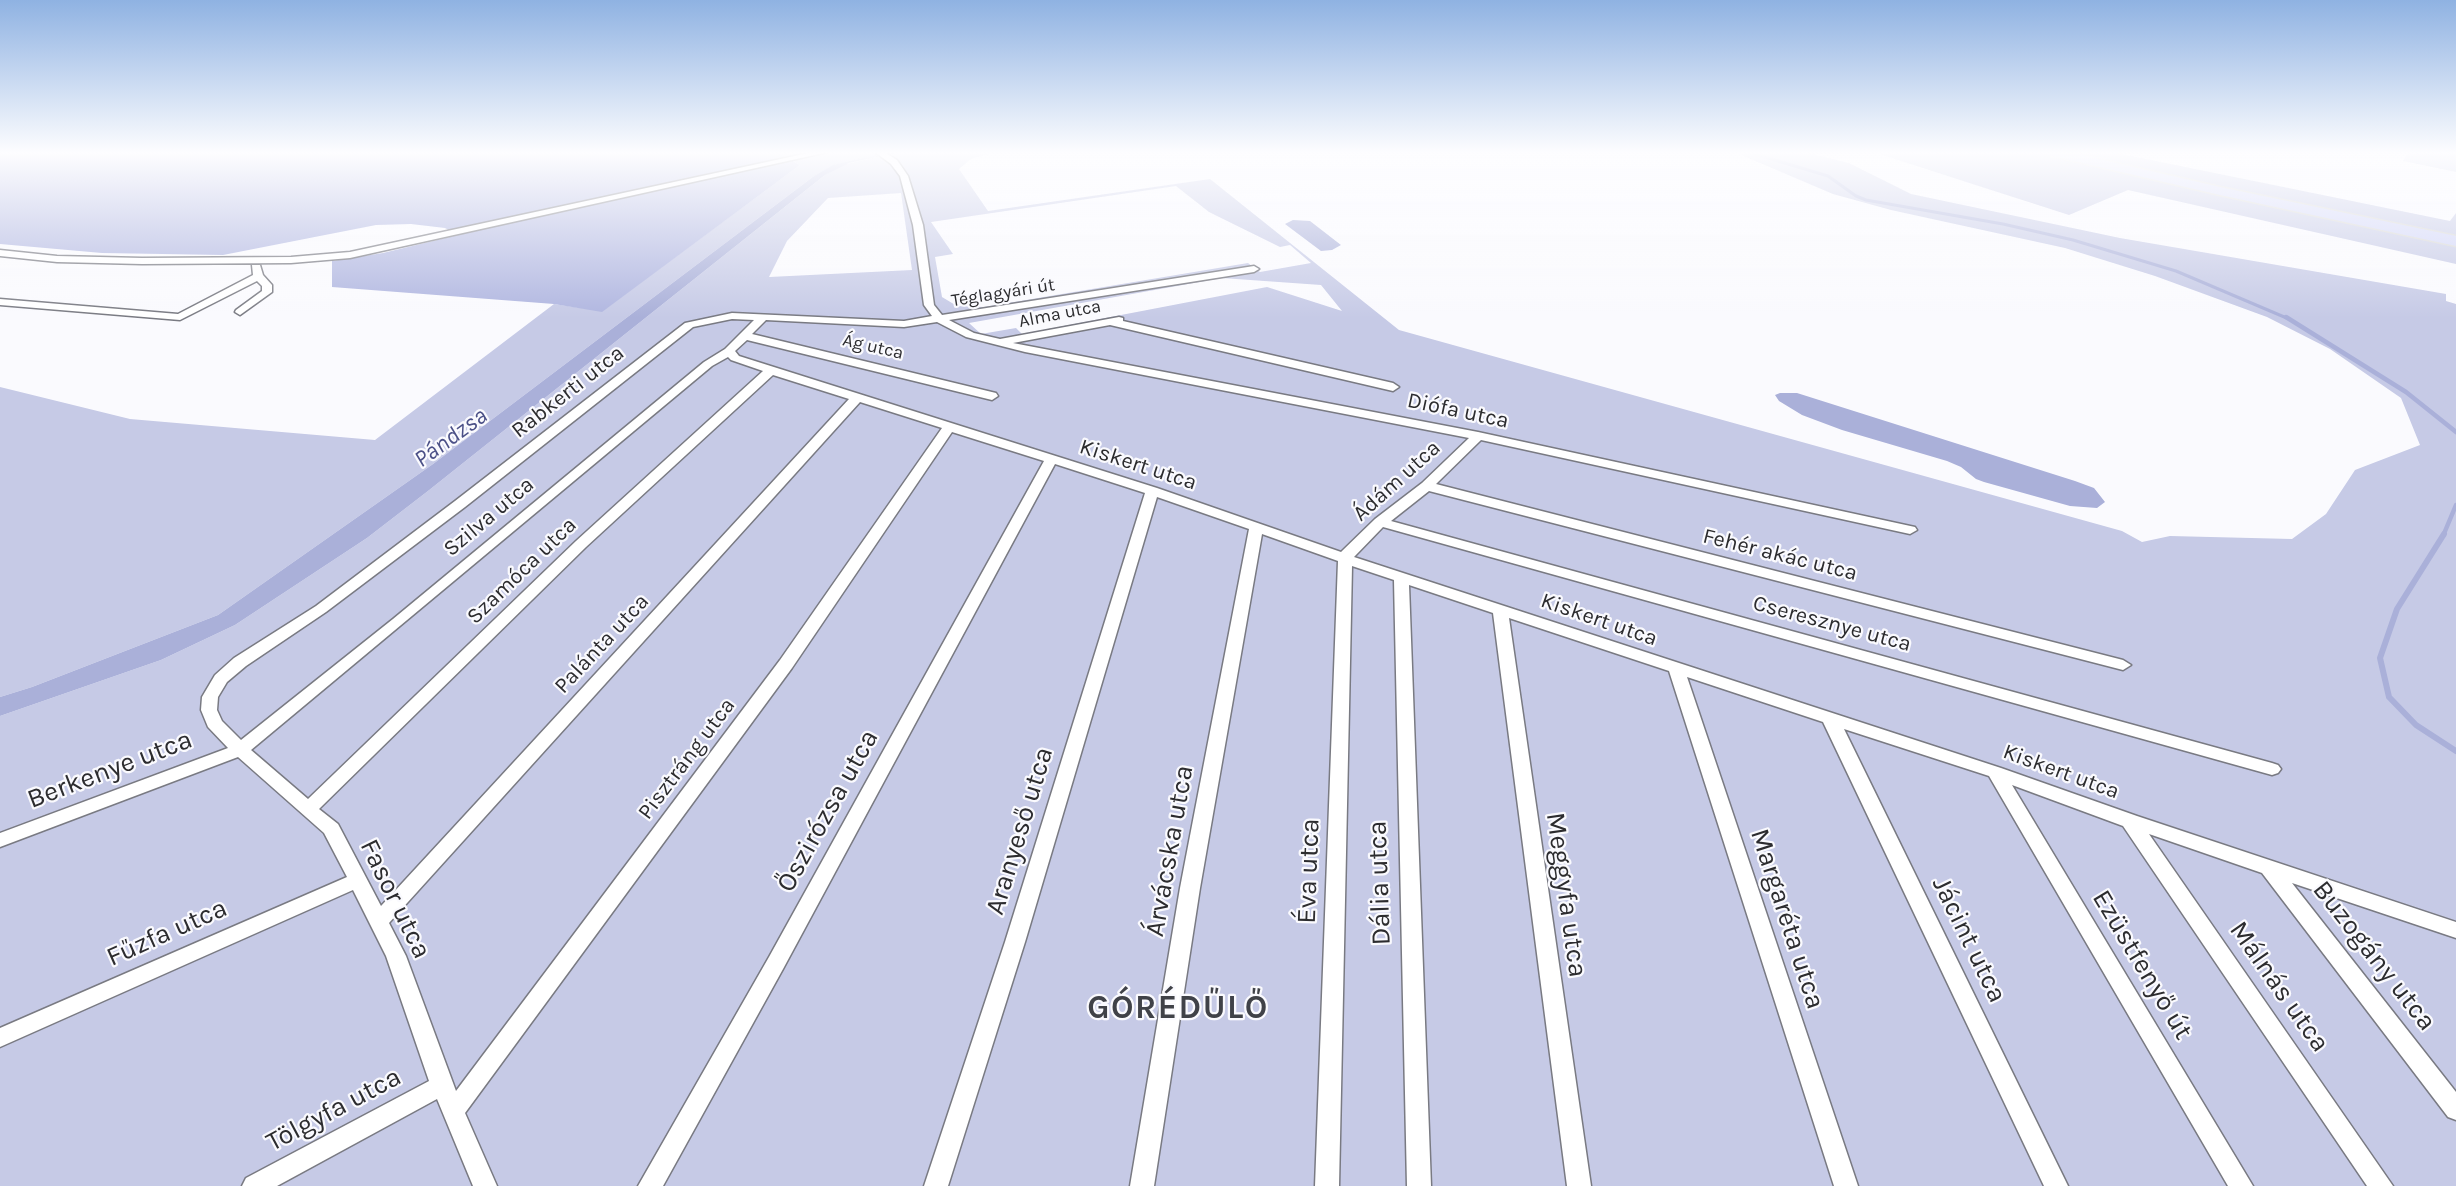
<!DOCTYPE html>
<meta charset="utf-8">
<style>
body{margin:0}
canvas{display:block;background:#fafafe}
</style>
<canvas width="2456" height="1186"></canvas>
<script>
const ctx = document.querySelector('canvas').getContext('2d');
ctx.lineJoin = 'round';
function fill(path, color) {
  ctx.fillStyle = color;
  ctx.fill(path, 'evenodd');
}
function poly(rows) {
  const path = new Path2D();
  for (const r of rows) {
    path.moveTo(r[0], r[1]);
    for (let i = 2; i < r.length; i += 2) path.lineTo(r[i], r[i + 1]);
  }
  return path;
}
function trace(path, color, width, dash) {
  ctx.strokeStyle = color;
  ctx.lineWidth = width;
  ctx.lineCap = dash ? 'butt' : 'round';
  ctx.setLineDash(dash || []);
  ctx.stroke(path);
}
function label(font, color, halo, rows, align = 'center') {
  ctx.font = font + ' Karla,sans-serif';
  ctx.lineWidth = 4.5;
  ctx.setLineDash([]);
  ctx.textBaseline = 'middle';
  ctx.strokeStyle = halo;
  ctx.fillStyle = color;
  for (const [text, x, y, turn = 0] of rows) {
    ctx.save();
    ctx.translate(x, y);
    ctx.rotate((+turn || 0) * Math.PI / 180);
    ctx.textAlign = isNaN(turn) ? turn : align;
    if (halo) ctx.strokeText(text, 0, 0);
    ctx.fillText(text, 0, 0);
    ctx.restore();
  }
}
const green = poly([
 [776,152,887,152,834,165,814,176,433,464,218,615,32,687,0,697,0,387,130,419,375,440,554,304,602,311,800,165],
 [899,152,997,152,971,159,959,169,988,211,1210,179,1399,330,2122,531,2142,542,2170,536,2292,539,2326,514,2355,470,2420,445,2401,398,2330,349,2267,317,2155,276,2065,248,1891,210,1833,194,1734,152,1805,152,1849,163,1911,194,2120,238,2446,294,2446,301,2456,304,2456,1186,0,1186,0,716,161,660,235,625,367,538,428,491,825,175,842,165],
 [1176,186,1209,212,1280,247,1290,245,1311,263,1260,272,1248,263,984,307,957,306,942,297,935,257,953,254,931,222],
 [901,193,912,270,769,277,787,241,828,198],
 [1222,278,1321,285,1342,311,1267,287,1022,334,1016,328,981,334,969,323],
 [1873,152,2112,152,2450,221,2456,213,2456,264,2128,190,2069,215],
 [2408,152,2456,152,2456,172,2403,161]
]);
const forest = poly([
 [0,152,776,152,800,165,602,312,554,304,332,287,332,261,383,253,458,235,445,228,411,224,376,225,223,255,102,253,0,244]
]);
const water = poly([
 [887,152,899,152,849,163,825,175,428,491,367,538,235,625,161,660,0,716,0,697,32,687,218,615,433,464,814,176,833,165],
 [1293,220,1310,221,1341,245,1332,250,1321,251,1285,224],
 [1780,393,1797,393,2075,481,2094,488,2105,502,2097,508,2070,506,1984,482,1976,479,1961,467,1947,461,1842,430,1802,415,1779,401,1775,395]
]);
const streamFar2 = poly([
 [1748,152,1828,176,1856,196,1866,200,2003,224,2073,240,2176,271,2289,319]
]);
const streamFar1 = poly([
 [2286,317,2406,392,2456,432],
 [2443,536,2456,505]
]);
const stream = poly([
 [2444,534,2397,609,2380,658,2389,697,2416,725,2456,751]
]);
const minor = poly([
 [813,152,828,152,350,258,291,263,142,264,57,262,0,256,0,250,57,256,142,258,291,257,350,252,813,152],
 [875,152,884,152,897,160,908,176,923,225,934,305,942,315,1254,266,1259,269,1254,272,949,320,974,333,1000,339,1119,317,1123,318,1123,321,1393,383,1399,387,1393,391,1110,325,1013,343,1478,432,1915,527,1917,530,1910,534,1481,440,1436,484,2123,660,2131,665,2123,670,1429,491,1391,521,2272,763,2278,765,2281,769,2278,773,2272,775,1383,527,1354,557,2001,768,2137,816,2456,922,2456,938,2292,883,2456,1092,2456,1120,2448,1117,2262,873,2149,834,2393,1186,2367,1186,2123,826,2012,785,2253,1186,2228,1186,1989,776,1844,729,2068,1186,2044,1186,1823,722,1687,677,1858,1186,1834,1186,1669,671,1509,618,1591,1186,1567,1186,1493,613,1409,585,1431,1186,1407,1186,1394,580,1352,566,1339,1186,1315,1186,1338,561,1262,534,1200,888,1154,1186,1130,1186,1180,888,1249,529,1157,497,1025,942,948,1186,924,1186,1005,942,1145,493,1055,464,783,969,663,1186,638,1186,769,957,1044,461,952,432,792,668,465,1113,497,1186,473,1186,437,1099,277,1186,242,1186,246,1178,429,1081,386,956,353,890,0,1047,0,1028,347,877,324,833,238,757,0,847,0,833,228,748,208,727,201,710,202,697,215,675,234,658,316,606,455,501,685,323,732,313,904,321,932,316,924,305,913,225,900,176,891,164,875,152],
 [732,319,754,320,725,349,704,362,393,619,241,740,222,721,217,710,218,697,227,682,246,666,326,612,465,507,693,327,732,319],
 [766,320,904,327,937,322,966,337,1025,352,1469,438,1422,483,1375,519,1341,552,1157,488,739,356,735,351,747,340,992,400,998,396,996,393,752,334,766,320],
 [728,357,731,360,763,371,576,541,308,799,251,750,712,366,728,357],
 [773,375,849,399,381,906,338,824,319,809,586,547,773,375],
 [860,402,942,428,780,660,456,1091,406,956,389,923,860,402],
 [2071,152,2081,152,2082,153,2078,155,2071,152],
 [252,265,260,265,263,275,272,285,272,292,240,315,235,312,236,310,262,291,262,286,257,281,180,320,0,305,0,299,178,314,253,275,252,265]
]);
const primary = poly([
 [2046,152,2069,152,2220,187,2456,236,2456,246,2220,195,2048,155,2046,152]
]);
const farStreetnames = [
 ["Téglagyári út",1003,293,-9],
 ["Alma utca",1060,314,-11],
 ["Ág utca",873,347,13]
];
const streetNames = [
 ["Rabkerti utca",568,392,-38],
 ["Diófa utca",1458,411,12],
 ["Kiskert utca",1138,465,18],
 ["Ádám utca",1397,481,-42],
 ["Szilva utca",489,517,-40],
 ["Fehér akác utca",1780,555,14],
 ["Szamóca utca",522,571,-44],
 ["Kiskert utca",1599,620,19],
 ["Cseresznye utca",1832,624,15],
 ["Palánta utca",602,644,-47],
 ["Pisztráng utca",687,759,-53],
 ["Kiskert utca",2061,772,20]
];
const waterNames = [
 ["Pándzsa",451,438,-36]
];
const nearStreetnames = [
 ["Berkenye utca",110,770,-21],
 ["Őszirózsa utca",828,811,-61],
 ["Aranyeső utca",1020,831,-73],
 ["Árvácska utca",1170,851,-80],
 ["Éva utca",1309,871,-88],
 ["Dália utca",1380,883,-92],
 ["Meggyfa utca",1566,895,82],
 ["Fasor utca",395,899,64],
 ["Margaréta utca",1787,919,72],
 ["Fűzfa utca",167,933,-24],
 ["Jácint utca",1969,940,64],
 ["Buzogány utca",2374,956,52],
 ["Ezüstfenyő út",2142,965,59],
 ["Málnás utca",2279,987,55],
 ["Tölgyfa utca",334,1110,-28]
];
const nearDistrictnames = [
 ["GÓRÉDŰLŐ",1178,1009]
];
fill(green, '#c6cae6');
fill(forest, '#b0b6e0');
fill(water, '#aab0d9');
trace(streamFar2, '#aab0d9', 3);
trace(streamFar1, '#aab0d9', 4.5);
trace(stream, '#aab0d9', 6);
trace(minor, '#797a82', 3);
trace(primary, '#d5d5d5', 3);
fill(minor, '#fff');
fill(primary, '#d0d4f7');
const sky = ctx.createLinearGradient(0, 0, 0, 318);
sky.addColorStop(0, '#8fb2e2');
sky.addColorStop(0.48, '#fdfdff');
sky.addColorStop(1, '#fdfdff00');
ctx.fillStyle = sky;
ctx.fillRect(0, 0, 2456, 318);
label('18px', '#2c2c2f', '#fafafe', farStreetnames);
label('22px', '#2c2c2f', '#fafafe', streetNames);
label('italic 24px', '#4b5087', '#fafafe', waterNames);
label('27px', '#2c2c2f', '#fafafe', nearStreetnames);
ctx.letterSpacing = '1.5px';
label('bold 33px', '#404248', '#fafafe', nearDistrictnames);
ctx.letterSpacing = '0px';
</script>
